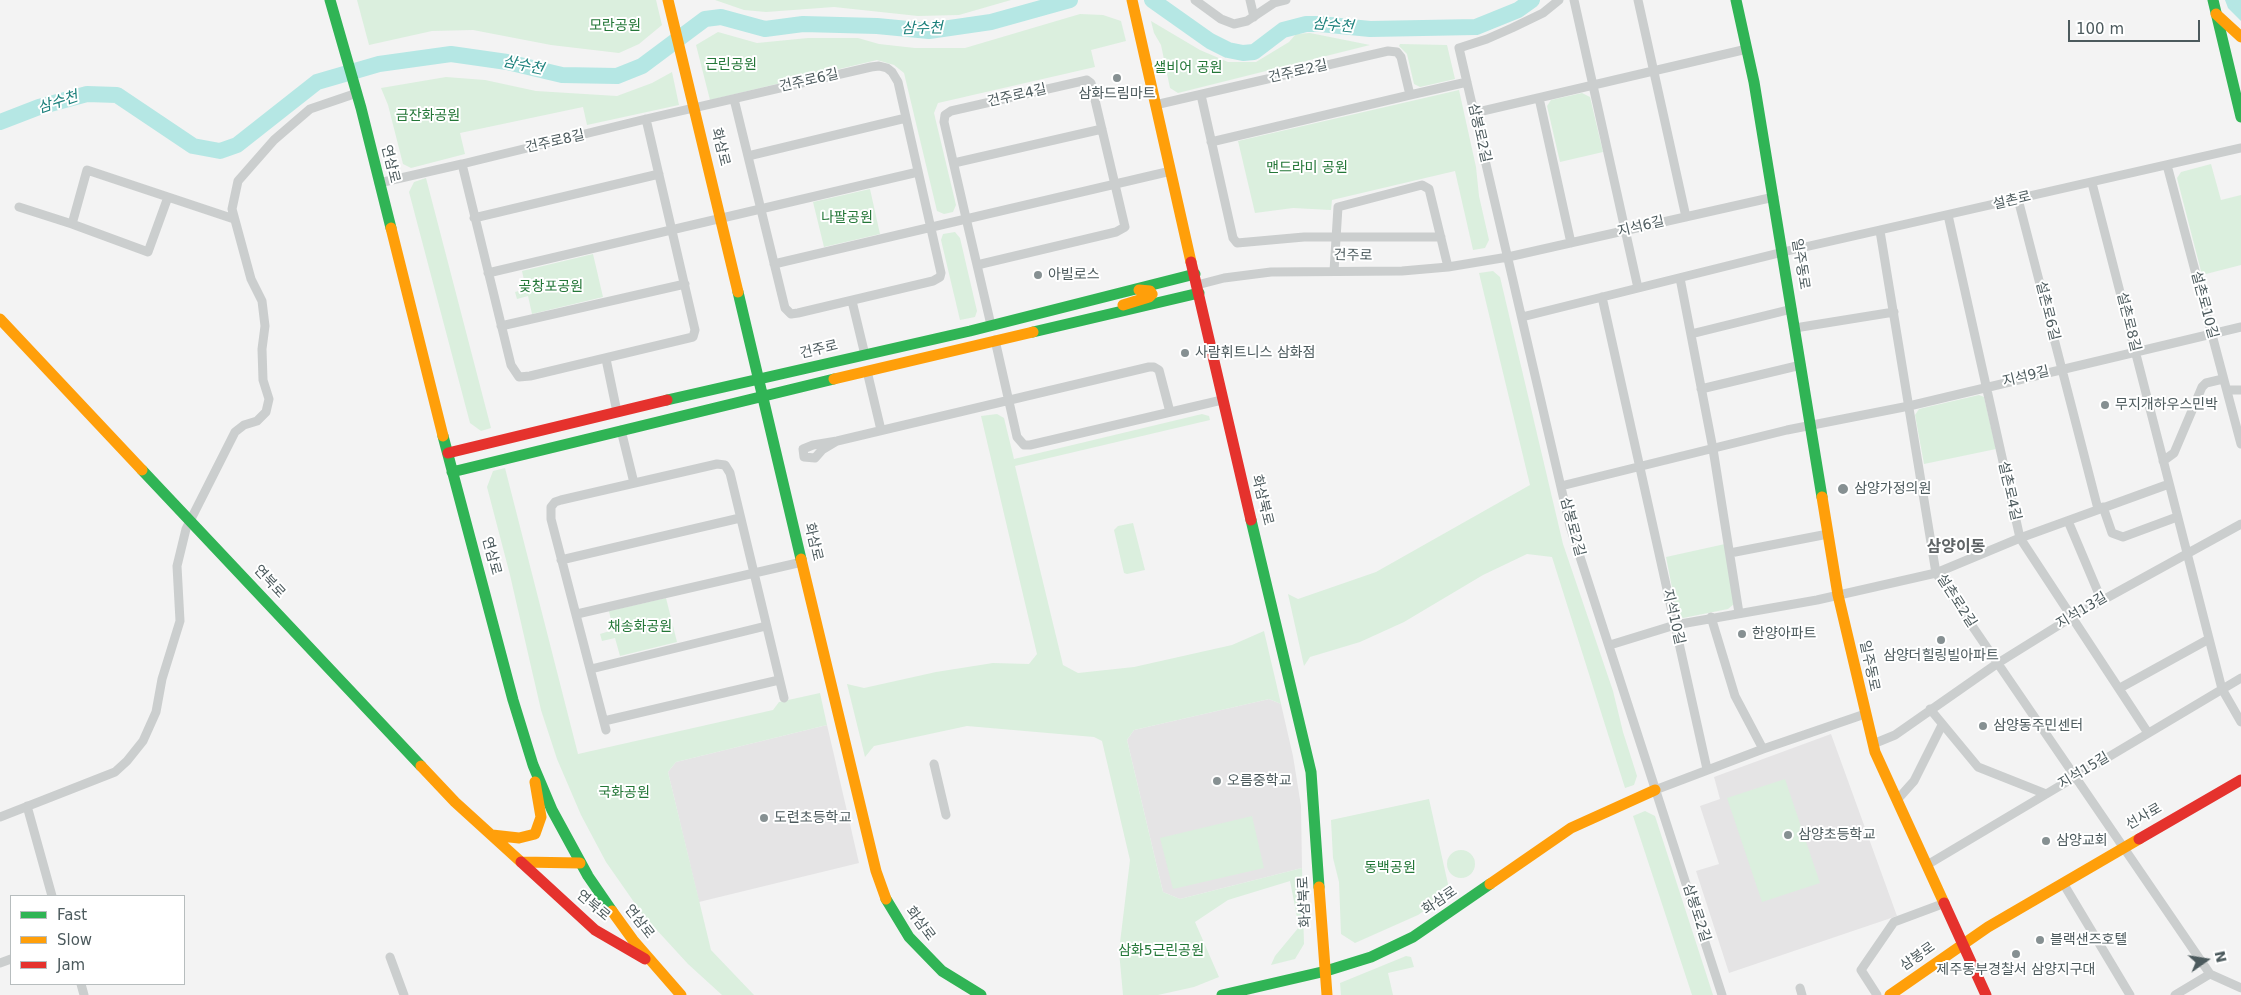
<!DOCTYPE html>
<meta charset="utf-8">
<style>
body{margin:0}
#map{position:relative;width:2241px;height:995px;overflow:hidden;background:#f3f3f3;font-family:"DejaVu Sans",sans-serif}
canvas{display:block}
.legend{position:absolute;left:10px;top:895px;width:175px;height:90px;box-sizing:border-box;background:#fff;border:1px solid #b7bdbe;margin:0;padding:6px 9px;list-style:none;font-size:15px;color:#4c5a5d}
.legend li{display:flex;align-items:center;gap:10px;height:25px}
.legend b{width:25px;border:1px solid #b7bdbe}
.north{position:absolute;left:2181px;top:935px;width:50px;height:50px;-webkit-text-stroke:4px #fff;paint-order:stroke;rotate:77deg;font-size:14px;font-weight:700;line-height:20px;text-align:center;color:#4c5a5d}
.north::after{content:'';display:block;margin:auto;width:18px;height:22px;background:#4c5a5d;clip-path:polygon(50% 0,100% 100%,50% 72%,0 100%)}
.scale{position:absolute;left:2068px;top:20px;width:132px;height:22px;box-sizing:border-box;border:2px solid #4c5a5d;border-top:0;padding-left:6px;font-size:15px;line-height:18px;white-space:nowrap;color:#4c5a5d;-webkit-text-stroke:4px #fff;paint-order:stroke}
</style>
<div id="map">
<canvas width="2241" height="995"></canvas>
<ul class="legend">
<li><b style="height:6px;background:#30b455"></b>Fast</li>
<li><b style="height:6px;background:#ff9f0a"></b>Slow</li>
<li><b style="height:6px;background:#e5322d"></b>Jam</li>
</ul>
<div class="north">N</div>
<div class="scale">100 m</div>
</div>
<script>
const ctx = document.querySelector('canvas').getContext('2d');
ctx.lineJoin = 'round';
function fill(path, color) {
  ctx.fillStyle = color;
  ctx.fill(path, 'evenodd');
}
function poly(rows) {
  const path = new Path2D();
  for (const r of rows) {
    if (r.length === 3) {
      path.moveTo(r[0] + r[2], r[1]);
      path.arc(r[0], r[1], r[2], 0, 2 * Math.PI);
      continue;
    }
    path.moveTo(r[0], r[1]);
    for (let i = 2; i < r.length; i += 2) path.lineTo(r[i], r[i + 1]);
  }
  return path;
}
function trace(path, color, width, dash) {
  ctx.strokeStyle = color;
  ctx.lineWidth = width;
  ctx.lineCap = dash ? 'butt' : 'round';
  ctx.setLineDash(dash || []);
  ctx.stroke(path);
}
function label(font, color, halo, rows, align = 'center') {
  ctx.font = font + ' "DejaVu Sans","Noto Sans KR",sans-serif';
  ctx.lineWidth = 4;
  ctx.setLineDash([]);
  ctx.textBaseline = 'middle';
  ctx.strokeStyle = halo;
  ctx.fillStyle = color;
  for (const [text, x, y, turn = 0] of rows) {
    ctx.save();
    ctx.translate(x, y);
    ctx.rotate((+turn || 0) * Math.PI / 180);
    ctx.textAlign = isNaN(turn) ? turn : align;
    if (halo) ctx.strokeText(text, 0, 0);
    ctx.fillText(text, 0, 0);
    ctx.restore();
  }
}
const education = poly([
 [1269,699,1281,704,1293,756,1301,806,1302,868,1180,899,1163,892,1127,740,1134,730],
 [827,725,859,863,699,902,668,772,676,762],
 [1831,734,1897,916,1729,973,1696,871,1719,864,1700,806,1720,799,1714,777]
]);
const green = poly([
 [357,0,656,0,662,25,639,44,619,53,551,45,473,30,432,31,369,45],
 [715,0,1011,0,959,15,918,16,834,7,766,12,744,10],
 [1080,14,1103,15,1121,21,1126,41,1091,50,1095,67,938,103,934,113,956,205,953,212,944,214,937,211,904,73,894,65,877,60,710,100,696,45,718,32,757,43,808,38,858,38,879,44,915,48,965,48],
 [1151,21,1200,50,1228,62,1256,62,1289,42,1296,34,1310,33,1370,45,1178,93,1170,88,1161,45,1154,33],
 [1400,44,1447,45,1455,79,1420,87,1414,84,1407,54,1399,46],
 [672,72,679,105,587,125,583,107,460,133,465,154,411,168,403,164,388,105,381,88,446,77,485,80,536,91,617,96,652,83],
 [1459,90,1476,167,1479,196,1489,240,1485,248,1473,250,1455,171,1332,200,1331,210,1293,208,1255,213,1238,141],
 [1582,93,1590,97,1603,152,1560,162,1547,106,1551,100],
 [2211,164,2221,200,2241,195,2241,265,2202,275,2177,178,2181,172],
 [426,178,491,428,481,431,470,423,409,192,414,182],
 [870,189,880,234,824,247,813,202],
 [955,232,960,238,977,311,975,317,960,320,941,240,943,234],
 [593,254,603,297,532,314,528,296,517,299,515,292,526,289,522,271],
 [1493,271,1500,277,1563,544,1613,691,1623,732,1637,776,1634,785,1625,788,1552,557,1527,554,1483,575,1404,622,1360,642,1310,657,1304,666,1288,594,1298,599,1376,572,1530,485,1479,273],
 [1979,395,1984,397,1996,449,1924,464,1915,415,1919,409],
 [997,414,1004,418,1014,459,1202,414,1209,416,1210,420,1015,466,1063,665,1078,673,1134,667,1232,645,1264,631,1281,704,1269,699,1134,730,1127,740,1163,892,1180,899,1302,868,1304,944,1295,959,1271,965,1275,956,1299,927,1290,881,1228,900,1195,922,1219,977,1194,987,1158,995,1123,995,1119,951,1130,860,1102,741,1094,737,967,726,874,746,865,757,847,684,864,688,936,672,993,663,1029,664,1037,654,981,416],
 [505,468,578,754,773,710,779,702,820,693,827,725,676,762,668,772,711,950,754,995,722,995,688,964,643,915,606,862,581,815,557,759,541,710,510,575,487,487,493,471],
 [1133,523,1145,570,1127,574,1124,573,1114,530,1118,526],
 [1725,544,1734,604,1728,609,1683,618,1677,613,1666,557],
 [666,598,677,642,620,656,615,638,602,641,600,634,613,630,609,611],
 [1785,779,1820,883,1762,902,1727,798],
 [1429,799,1450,893,1418,915,1355,943,1341,934,1339,882,1333,858,1331,820],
 [1645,811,1655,816,1713,995,1692,995,1633,816],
 [1252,816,1264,868,1173,889,1160,838],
 [1461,864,14],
 [1406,956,1411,957,1414,967,1388,973,1393,995,1341,995,1340,983]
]);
const water = poly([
 [2225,0,2241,0,2241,21,2228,8]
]);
const river = poly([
 [1152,0,1210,41,1228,50,1243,53,1254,52,1283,30,1306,24,1320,24,1370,29,1476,27,1518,10,1532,0],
 [0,122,39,107,87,94,117,95,193,146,220,151,237,145,317,82,379,64,451,54,507,62,562,75,617,76,642,66,705,19,721,17,765,29,803,24,877,26,929,31,991,22,1070,0]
]);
const street = poly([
 [1195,0,1221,19,1234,24,1247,21,1274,3,1286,0],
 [1250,0,1254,17],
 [1559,0,1543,13,1512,28,1487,39,1459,48,1570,526,1722,995],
 [1574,0,1638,288],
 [1638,0,1686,217],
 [1201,95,1233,238,1237,243,1304,237,1441,237],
 [1539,98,1571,243],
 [1155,105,1388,51,1397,52,1401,57,1410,95,1467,82],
 [1474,113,1747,49],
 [646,119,695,330,693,337,530,376,519,377,511,365,462,164,646,119,871,67,879,66,887,68,892,72,898,82,941,273,940,277,933,281,798,313,791,314,785,308,734,99],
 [1211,142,1410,95],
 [748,156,906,118],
 [954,163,1102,129],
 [2167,165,2241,444],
 [379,183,462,164],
 [2092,183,2222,689,2241,722],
 [168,197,148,252,72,224,87,170,234,219],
 [2018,199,2098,509],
 [19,207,72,224],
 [1948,215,2020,538,2148,733],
 [474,218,659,174],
 [1880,231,1936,573,2210,974,2241,988],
 [774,264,1171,171],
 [977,265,1116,232,1125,227,1091,83,1087,80,951,111,945,115,944,122,966,218,977,265,991,325],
 [1334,271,1338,207,1422,185,1429,189,1448,267],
 [488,273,918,172],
 [1680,278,1713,449,1739,613],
 [1197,285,1224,278,1271,272,1402,271,1448,267,1508,257,1774,197],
 [1602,297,1707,769],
 [852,301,865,355],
 [1522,317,1783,252,2241,148],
 [501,326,685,284],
 [1795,328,1894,312],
 [1691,334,1792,309],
 [995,340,1017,437,1024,445,1030,445,1222,400],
 [606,359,617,412],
 [867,371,881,430],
 [1701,389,1801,365],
 [2227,390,2241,390],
 [621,430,634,483],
 [837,441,822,450,815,458,804,457,803,449,813,445,837,441,1149,367,1154,367,1159,370,1170,412],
 [2163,461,2174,453,2202,387,2206,383,2223,379],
 [1561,486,1787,430,1909,406,2241,327],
 [2103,507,2112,533,2123,537,2177,517],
 [2068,521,2101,599],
 [1730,553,1828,534],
 [561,560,740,518],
 [577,614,802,562],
 [1711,617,1735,696,1763,749],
 [1610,645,1675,625,1817,600,1936,573,2020,538,2169,484],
 [591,669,766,626],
 [2120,688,2209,639],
 [1930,709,1978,767,2046,794],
 [604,721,779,680],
 [606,730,551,519,551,507,555,502,561,500,717,464,725,465,730,473,784,698],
 [1873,744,1895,735,1998,663,2072,617,2241,524],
 [934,764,946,815],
 [1655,790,1763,749,1865,714],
 [1897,800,1914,781,1942,725],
 [27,806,52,896],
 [0,817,115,772,127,761,143,741,156,712,162,679,180,621,177,566,186,529,235,432,244,425,257,421,266,412,269,399,263,380,262,349,265,326,262,301,251,279,232,209,238,181,274,140,310,109,357,93],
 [1927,865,2241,678],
 [2063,883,2130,995],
 [390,957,404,995],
 [0,963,11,959],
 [81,984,84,995],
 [1800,988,1802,995],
 [1877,995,1861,970,1894,922,1945,903],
 [2175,995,2210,974]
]);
const fast = poly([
 [330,0,361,108,391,228],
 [1736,0,1754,82,1822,497],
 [2213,0,2241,117],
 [738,292,801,559],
 [1033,332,1199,293],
 [667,400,970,331,1195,274],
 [443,436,513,700,533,765,552,810,588,876,612,911],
 [142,470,421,766],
 [452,472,834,379],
 [1251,520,1311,772,1319,887],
 [886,899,909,937,942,971,981,995],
 [1222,995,1326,971,1371,957,1413,937,1490,884]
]);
const slow = poly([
 [668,0,738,292],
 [1132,0,1191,262],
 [2216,14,2241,37],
 [391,228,443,436],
 [1123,305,1149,297,1152,294,1150,291,1139,290],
 [0,319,142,470],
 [834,379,1033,332],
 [1822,497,1838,595,1875,752,1944,903],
 [801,559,876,871,886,899],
 [421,766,455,802,521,862,580,863],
 [492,835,519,838,535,834,541,817,535,782],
 [1490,884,1571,828,1655,790],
 [1319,887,1327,995],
 [612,911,633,940,681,995],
 [1890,995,1988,927,2139,839]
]);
const jam = poly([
 [1191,262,1251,520],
 [448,453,667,400],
 [2139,839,2241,780],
 [521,862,595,930,645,959],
 [1944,903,1986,995]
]);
const markers = [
 [1117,78,5,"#869092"],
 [1038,275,5,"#869092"],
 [1185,353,5,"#869092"],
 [2105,405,5,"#869092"],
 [1843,489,6,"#869092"],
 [1742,634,5,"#869092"],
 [1941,640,5,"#869092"],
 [1983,726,5,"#869092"],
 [1217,781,5,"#869092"],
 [764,818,5,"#869092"],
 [1788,835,5,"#869092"],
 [2046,841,5,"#869092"],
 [2040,940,5,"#869092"],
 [2016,954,5,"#869092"]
];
const parkNames = [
 ["모란공원",615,26],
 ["근린공원",731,65],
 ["샐비어 공원",1188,68],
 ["금잔화공원",428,116],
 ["맨드라미 공원",1307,168],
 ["나팔공원",847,218],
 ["곶창포공원",551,287],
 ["채송화공원",640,627],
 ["국화공원",624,793],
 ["동백공원",1390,868],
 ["삼화5근린공원",1161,951]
];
const streetNames = [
 ["건주로2길",1298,72,-13],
 ["건주로6길",809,81,-13],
 ["건주로4길",1017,96,-13],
 ["삼봉로2길",1479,133,77],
 ["건주로8길",555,142,-13],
 ["화삼로",720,147,76],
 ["연삼로",390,164,76],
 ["설촌로",2012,201,-13],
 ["지석6길",1641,227,-13],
 ["건주로",1353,256,1],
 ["일주동로",1800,264,81],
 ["설촌로10길",2204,305,75],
 ["설촌로6길",2047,311,76],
 ["설촌로8길",2128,322,76],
 ["건주로",819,350,-13],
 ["지석9길",2026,377,-13],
 ["설촌로4길",2009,491,77],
 ["화삼북로",1262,500,76],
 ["삼봉로2길",1572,527,75],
 ["화삼로",813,542,77],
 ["연삼로",491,556,75],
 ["연북로",269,582,47],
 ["설촌로2길",1956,601,57],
 ["지석13길",2082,611,-31],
 ["지석10길",1673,617,77],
 ["일주동로",1869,666,78],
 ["지석15길",2084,771,-31],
 ["선사로",2144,817,-30],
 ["화삼로",1440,901,-34],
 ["화삼북로",1305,902,-93],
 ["연북로",593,906,40],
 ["삼봉로2길",1696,913,72],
 ["연삼로",639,922,52],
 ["화삼로",920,924,53],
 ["삼봉로",1918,957,-35]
];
const poiNames = [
 ["삼화드림마트",1117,94,"center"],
 ["아빌로스",1048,275],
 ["사람휘트니스 삼화점",1195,353],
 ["무지개하우스민박",2115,405],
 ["삼양가정의원",1854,489],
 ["한양아파트",1752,634],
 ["삼양더힐링빌아파트",1941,656,"center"],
 ["삼양동주민센터",1993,726],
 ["오름중학교",1227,781],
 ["도련초등학교",774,818],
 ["삼양초등학교",1798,835],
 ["삼양교회",2056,841],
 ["블랙샌즈호텔",2050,940],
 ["제주동부경찰서 삼양지구대",2016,970,"center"]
];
const waterNames = [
 ["삼수천",1333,26,5],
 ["삼수천",922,29,-1],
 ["삼수천",523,66,12],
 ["삼수천",58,103,-18]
];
const quarterNames = [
 ["삼양이동",1956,548]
];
fill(education, '#e5e4e5');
fill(green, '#dbefde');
fill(water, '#b5e7e4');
trace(river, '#b5e7e4', 16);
trace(street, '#cbcece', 9);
trace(fast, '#30b455', 11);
trace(slow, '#ff9f0a', 11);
trace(jam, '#e5322d', 11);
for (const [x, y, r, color] of markers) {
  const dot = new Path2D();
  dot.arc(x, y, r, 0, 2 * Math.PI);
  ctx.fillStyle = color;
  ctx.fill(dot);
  trace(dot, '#fff', 2);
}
label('14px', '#247738', '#fff', parkNames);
label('14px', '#4c5a5d', '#fff', streetNames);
label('14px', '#4c5a5d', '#fff', poiNames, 'left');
label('italic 15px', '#1c817c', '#fff', waterNames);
label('bold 16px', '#5f6466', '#fff', quarterNames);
</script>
